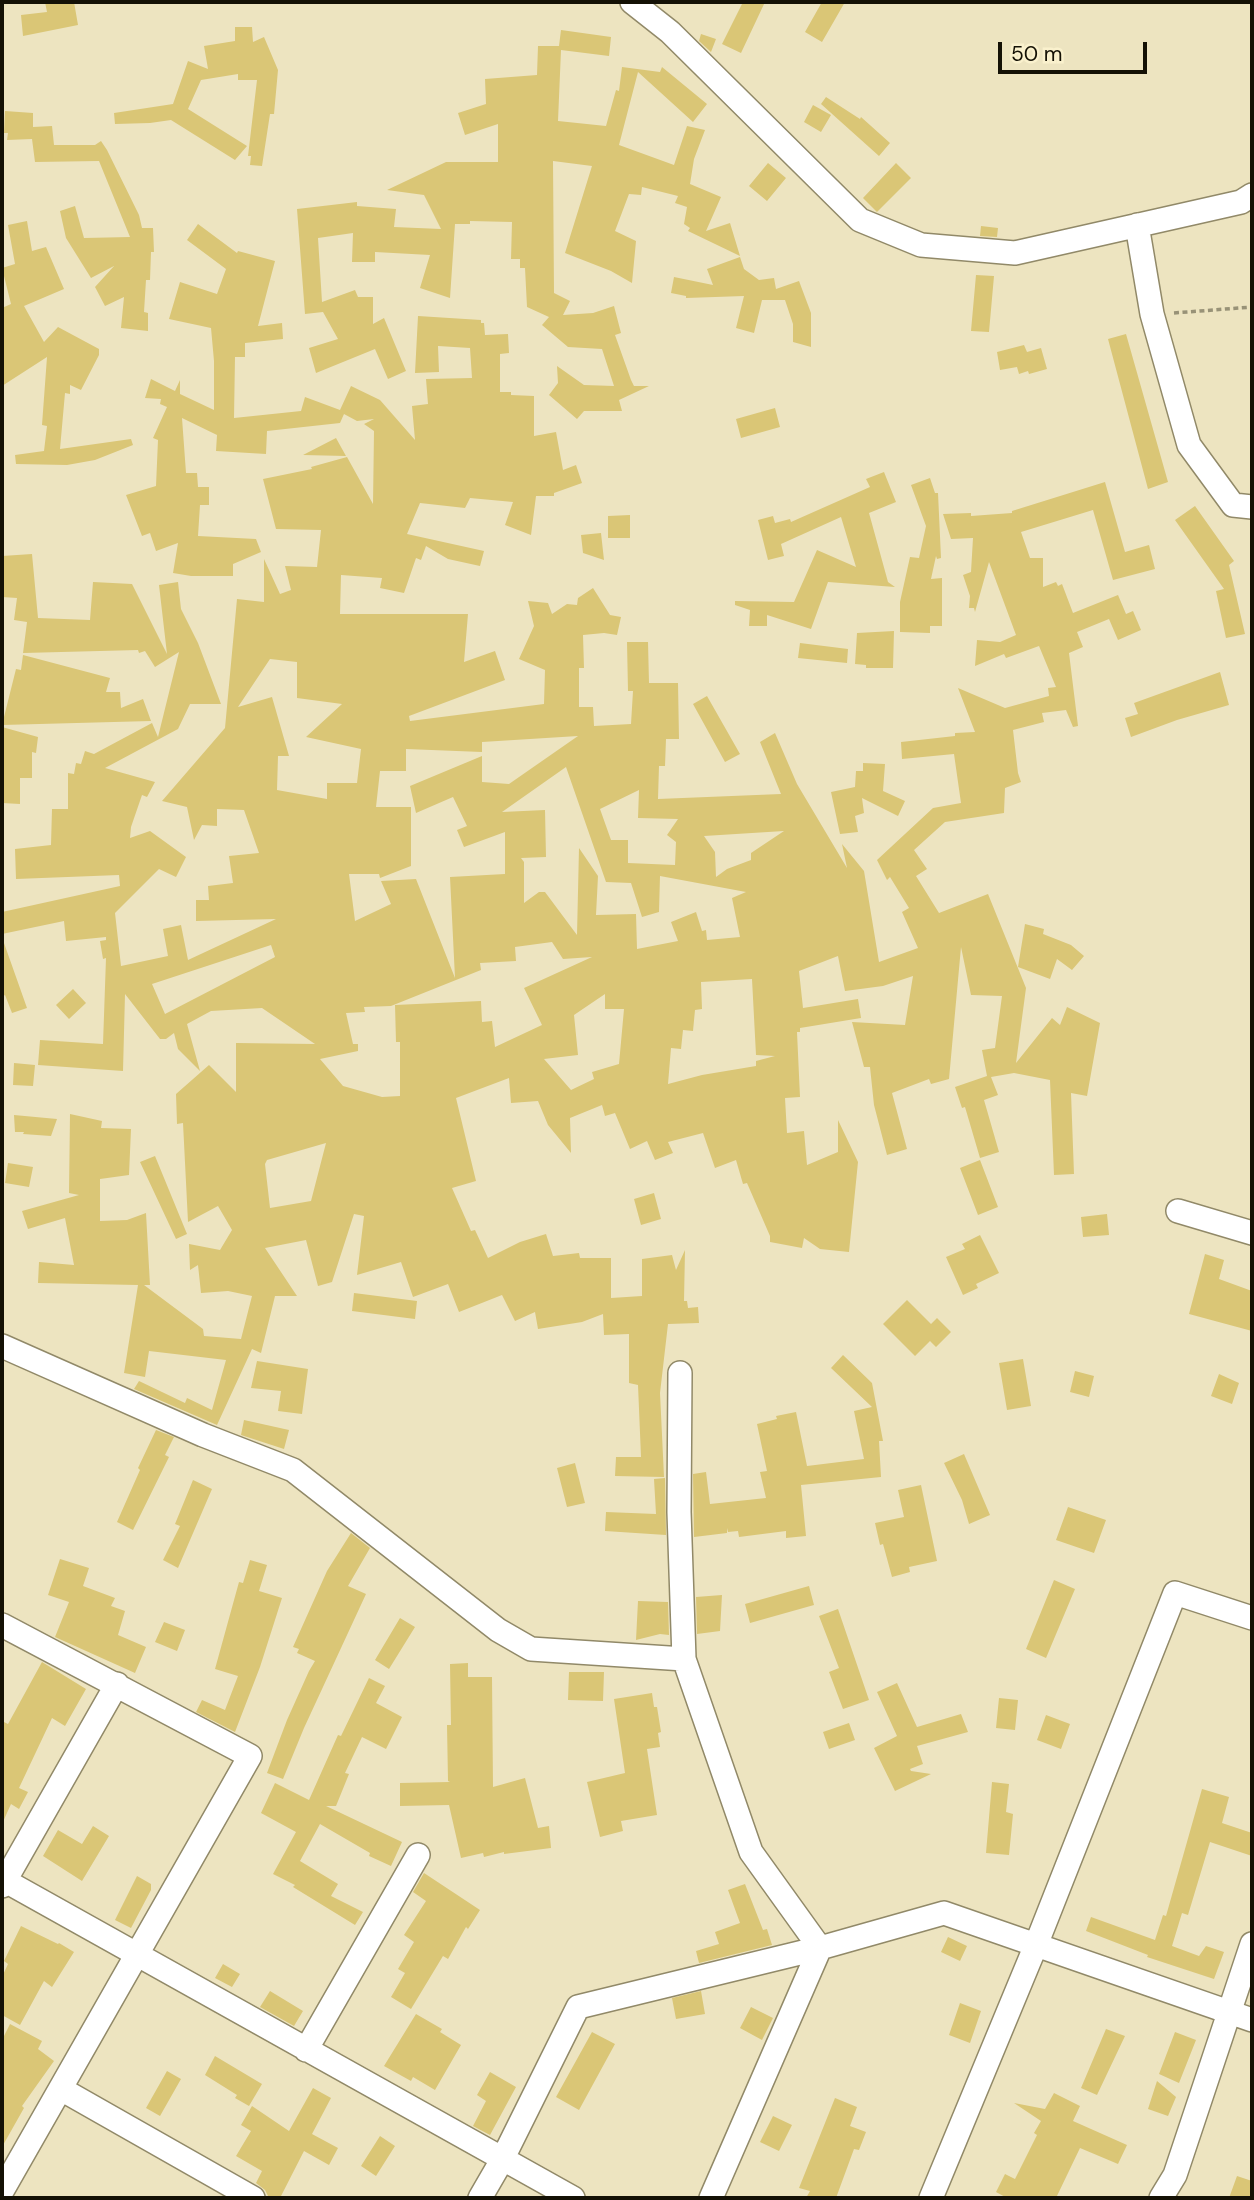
<!DOCTYPE html>
<style>
body{margin:0}
#map{position:relative;width:1254px;height:2200px;overflow:hidden;background:#ede4c0;font-family:"DM Sans",sans-serif}
canvas{display:block}
.frame{position:absolute;inset:0;border:4px solid #141105;pointer-events:none}
.scale{position:absolute;left:998px;top:42px;width:149px;height:32px;box-sizing:border-box;border:4px solid #141105;border-top:0;padding-left:9px;font-size:21px;line-height:24px;white-space:nowrap;color:#141105;-webkit-text-stroke:5px #faf1cd;paint-order:stroke}
</style>
<div id="map">
<canvas width="1254" height="2200"></canvas>
<div class="frame"></div>
<div class="scale">50 m</div>
</div>
<script>
const ctx = document.querySelector('canvas').getContext('2d');
ctx.lineJoin = 'round';
function fill(path, color) {
  ctx.fillStyle = color;
  ctx.fill(path, 'evenodd');
}
function poly(rows) {
  const path = new Path2D();
  for (const r of rows) {
    path.moveTo(r[0], r[1]);
    for (let i = 2; i < r.length; i += 2) path.lineTo(r[i], r[i + 1]);
  }
  return path;
}
function trace(path, color, width, dash) {
  ctx.strokeStyle = color;
  ctx.lineWidth = width;
  ctx.lineCap = dash ? 'butt' : 'round';
  ctx.setLineDash(dash || []);
  ctx.stroke(path);
}
const building = poly([
 [45,2,74,2,78,25,23,36,21,15,47,12],
 [743,2,765,2,741,53,722,44],
 [822,2,845,2,822,42,805,32],
 [235,27,252,27,253,42,264,37,278,70,274,114,270,114,262,166,250,165,251,156,248,156,257,80,238,80,238,74,201,80,188,109,247,146,235,160,171,120,150,123,115,124,114,113,173,104,188,61,208,69,204,46,235,41],
 [561,30,611,37,609,56,561,50,558,121,606,126,616,90,619,91,622,67,660,72,662,67,707,104,693,122,638,72,619,145,674,165,687,126,705,130,694,159,690,184,721,197,706,231,730,223,740,256,688,231,690,228,684,224,687,207,675,203,678,196,642,187,641,195,629,194,615,231,636,241,632,283,611,271,565,253,592,166,553,161,554,293,570,301,563,315,593,313,614,306,621,333,615,335,631,380,634,386,649,386,619,400,622,411,584,411,577,419,549,395,558,383,557,366,584,385,614,386,602,349,568,347,542,325,549,317,527,307,525,268,520,268,520,259,511,259,512,222,470,221,470,224,455,224,450,298,420,288,430,255,375,252,375,262,352,262,353,233,318,238,322,302,355,290,358,297,373,297,373,324,384,318,406,371,388,379,375,349,316,373,309,348,338,339,323,312,305,314,297,209,357,202,357,206,396,209,394,227,441,229,424,195,387,190,446,162,498,162,498,124,465,135,458,113,486,104,485,79,537,75,538,46,559,46],
 [701,34,716,39,711,52,699,41],
 [826,97,860,119,861,117,890,143,879,156,821,104],
 [813,105,831,115,821,132,804,122],
 [5,111,33,113,33,127,52,126,54,145,95,145,101,141,107,150,139,215,142,228,153,228,154,252,151,252,150,280,146,280,144,312,148,313,148,331,121,328,124,297,105,306,95,287,114,266,91,278,66,238,60,211,75,206,84,238,130,237,99,161,35,162,32,139,7,140,8,133,4,133],
 [768,163,786,178,767,201,749,186],
 [896,163,911,178,877,212,863,198],
 [27,221,32,251,46,247,64,289,24,306,44,342,58,327,99,349,99,355,81,390,70,385,70,394,65,393,60,449,131,439,133,445,95,460,67,465,16,464,15,455,44,451,47,426,42,425,47,357,2,386,2,308,11,304,2,268,15,264,8,225],
 [198,224,237,253,238,251,275,261,258,326,282,323,283,339,245,343,245,357,235,357,234,418,301,411,305,397,340,410,351,386,380,400,415,440,412,406,428,404,426,379,472,378,470,348,438,346,439,372,415,373,418,316,481,320,481,323,484,323,485,335,508,334,509,353,500,354,500,392,511,392,511,395,534,396,534,436,556,432,563,470,576,465,582,483,554,493,554,496,536,496,531,535,505,525,513,502,470,498,465,508,420,503,407,534,484,551,480,566,448,559,426,546,421,560,416,558,404,593,380,588,382,578,341,575,340,614,468,614,464,662,495,651,505,680,409,716,410,721,544,704,545,670,519,659,534,626,528,601,548,603,552,614,567,604,577,605,578,598,593,588,610,615,621,617,617,635,604,633,583,635,584,668,579,668,579,707,593,707,594,726,631,724,633,691,628,691,627,642,648,642,649,683,678,683,679,739,666,739,665,766,659,766,658,799,781,794,760,742,775,733,797,784,847,868,842,844,864,871,879,962,918,948,902,912,909,908,890,877,887,880,877,860,933,808,961,803,954,754,902,759,901,742,955,736,955,733,975,732,958,688,1005,708,1049,696,1048,688,1056,687,1039,646,1006,658,1004,654,975,666,977,640,1000,642,1016,635,989,562,975,612,974,608,969,608,970,596,963,575,971,572,973,538,951,539,943,514,971,513,971,516,1012,513,1012,511,1105,482,1125,552,1149,545,1155,569,1113,580,1093,510,1021,532,1030,558,1043,558,1043,587,1056,582,1058,586,1062,584,1073,613,1118,595,1126,614,1133,611,1141,630,1118,640,1109,619,1077,632,1083,647,1069,653,1078,726,1073,727,1066,710,1042,713,1044,722,1013,730,1018,773,1021,782,1005,788,1004,813,945,822,914,850,927,869,916,876,939,913,988,894,1026,988,1016,1063,1052,1018,1060,1025,1067,1007,1100,1023,1087,1096,1071,1093,1074,1174,1054,1175,1050,1080,1014,1073,991,1077,998,1095,984,1100,999,1152,980,1158,965,1107,962,1108,955,1087,987,1076,982,1050,995,1048,1002,996,971,995,961,947,949,1079,931,1084,929,1079,892,1093,907,1149,887,1155,874,1105,870,1067,864,1067,852,1022,905,1025,913,976,883,986,845,991,838,956,799,971,803,1008,858,999,861,1018,800,1028,800,1032,797,1032,800,1097,785,1098,787,1133,804,1131,807,1165,838,1152,838,1120,858,1162,849,1252,820,1249,804,1238,802,1248,770,1242,770,1236,747,1183,743,1184,736,1160,715,1168,703,1133,668,1142,673,1153,655,1160,647,1141,630,1149,615,1113,605,1116,602,1105,570,1118,571,1153,548,1125,538,1101,511,1103,509,1078,456,1098,476,1181,452,1188,471,1231,475,1230,488,1258,520,1242,546,1234,553,1256,579,1253,580,1258,611,1258,611,1298,642,1296,642,1259,672,1255,676,1270,685,1250,684,1301,687,1301,688,1308,698,1307,699,1323,668,1324,660,1393,664,1477,615,1476,616,1457,641,1457,638,1385,629,1383,629,1334,604,1335,603,1314,582,1322,538,1329,535,1312,515,1321,502,1295,459,1312,448,1284,413,1297,401,1262,357,1275,364,1216,354,1214,332,1282,318,1286,306,1240,265,1248,297,1296,275,1296,261,1353,252,1349,217,1425,134,1389,139,1381,185,1403,187,1398,212,1410,226,1360,149,1351,145,1377,124,1373,138,1285,38,1283,39,1262,74,1265,65,1218,28,1229,22,1211,79,1195,69,1193,70,1114,102,1121,101,1128,131,1129,129,1175,100,1179,100,1221,127,1220,146,1213,150,1285,144,1285,203,1329,204,1336,241,1339,252,1296,228,1291,201,1293,198,1265,190,1270,189,1244,220,1250,232,1230,218,1206,188,1222,183,1123,177,1124,176,1094,209,1065,236,1092,236,1043,315,1044,262,1008,211,1011,187,1024,200,1071,178,1049,174,1033,166,1039,160,1039,125,994,123,1071,38,1065,40,1040,103,1044,106,958,103,959,100,941,106,940,106,937,66,941,64,921,2,934,2,912,120,886,119,875,16,879,15,849,51,845,52,809,68,809,68,773,74,774,76,763,81,764,85,751,94,754,152,723,158,737,179,652,155,667,145,651,139,653,138,650,23,653,27,622,14,620,17,598,2,597,2,556,32,554,38,618,90,620,93,582,132,584,167,654,159,585,178,582,181,609,198,643,221,704,190,704,178,729,105,768,155,782,147,797,142,795,131,827,130,838,150,831,186,857,176,877,159,869,115,913,121,966,168,956,163,929,181,925,188,960,276,919,196,921,196,900,209,900,208,886,233,883,229,856,259,853,244,810,217,809,217,826,202,825,194,840,187,807,162,801,225,728,237,599,264,602,264,559,280,594,291,590,285,566,317,567,321,530,276,529,263,479,312,469,311,467,347,457,373,504,374,431,364,424,374,419,357,421,344,414,340,423,267,431,266,454,216,451,217,435,182,418,186,473,197,473,198,487,209,487,209,505,200,505,198,536,256,539,261,552,233,564,233,576,191,576,173,573,178,543,156,551,150,533,142,536,126,495,156,486,158,440,153,438,167,407,160,404,161,399,145,398,151,379,175,391,180,380,180,394,214,410,214,361,211,328,169,319,180,282,217,294,226,269,187,240],
 [270,659,297,662,297,698,342,704,306,737,361,749,357,783,327,783,327,799,277,790,278,756,289,756,272,697,238,707],
 [578,736,509,784,482,782,482,756,410,786,416,813,453,797,467,826,457,830,464,847,505,832,505,874,450,877,455,978,416,879,381,881,391,904,355,921,349,874,379,874,380,878,411,866,411,807,376,807,380,771,406,771,406,749,482,752,482,742],
 [566,767,606,882,631,883,642,917,659,912,660,876,746,892,732,898,740,937,707,940,706,930,702,931,696,912,671,922,678,941,637,949,636,914,596,915,598,876,579,848,577,935,545,892,539,892,524,903,524,862,521,858,546,857,545,810,502,812],
 [639,790,638,818,678,819,667,835,676,842,675,865,628,863,628,840,611,840,600,809],
 [784,831,751,853,751,860,727,869,716,877,715,852,704,836],
 [552,942,563,959,592,957,524,988,542,1025,495,1047,492,1021,482,1022,481,1001,395,1005,396,1042,400,1042,400,1096,382,1097,343,1086,320,1059,358,1051,358,1044,353,1044,346,1013,365,1012,364,1007,391,1006,481,970,480,963,516,961,515,947],
 [271,945,275,957,165,1014,152,984],
 [752,979,756,1055,775,1056,756,1061,756,1066,702,1075,668,1084,671,1048,681,1049,683,1030,693,1031,695,1010,702,1009,701,982],
 [605,994,605,1009,624,1009,619,1064,592,1072,594,1079,571,1090,544,1059,578,1055,574,1015],
 [326,1143,311,1201,270,1208,265,1164,267,1160],
 [981,226,998,228,997,237,980,236],
 [740,257,744,269,759,280,774,278,776,289,799,281,811,313,811,347,793,342,793,324,785,300,762,300,754,333,736,328,744,296,686,298,686,296,671,293,674,277,713,285,707,269],
 [976,275,994,276,989,332,971,331],
 [1126,334,1168,482,1148,489,1108,339],
 [1024,345,1027,352,1041,348,1047,369,1029,374,1028,371,1019,374,1017,367,1000,370,997,352],
 [775,408,780,427,741,438,736,419],
 [336,438,346,456,303,455],
 [884,472,896,502,869,513,888,582,895,587,828,582,811,629,767,615,767,626,749,626,750,610,735,605,735,601,794,602,817,550,856,567,841,517,781,544,784,556,768,560,758,520,773,516,775,523,790,519,791,522,870,487,866,479],
 [930,478,935,493,938,493,941,558,937,559,936,556,931,579,942,578,942,626,930,626,930,633,900,632,900,602,910,557,919,558,926,526,911,485],
 [1195,506,1234,561,1229,565,1245,634,1226,638,1216,591,1224,589,1175,520],
 [630,515,630,538,608,538,608,516],
 [601,533,604,560,583,553,581,535],
 [894,631,893,668,866,668,866,665,855,664,857,633],
 [800,643,848,649,847,663,798,658],
 [23,655,110,678,106,692,120,692,121,708,143,699,151,721,2,725,16,669,21,670],
 [1220,672,1229,705,1177,720,1131,737,1125,718,1138,714,1134,703],
 [707,696,740,754,725,762,693,704],
 [2,727,38,737,36,753,32,752,32,778,20,778,20,804,2,803],
 [863,763,885,764,883,791,905,801,898,816,862,798,864,813,855,816,858,832,840,834,831,792,855,787,856,771,863,771],
 [1025,924,1044,929,1043,934,1071,945,1084,956,1072,970,1057,959,1050,979,1018,967],
 [4,943,27,1008,12,1013,5,995,2,997,2,944],
 [73,989,86,1003,69,1019,56,1005],
 [14,1063,35,1065,33,1086,13,1085],
 [14,1115,57,1119,51,1136,23,1134,24,1132,15,1132],
 [155,1156,187,1234,176,1239,140,1162],
 [980,1160,998,1207,978,1215,960,1168],
 [8,1163,33,1167,29,1187,5,1183],
 [654,1193,661,1219,641,1225,634,1199],
 [1107,1214,1109,1235,1083,1237,1081,1217],
 [980,1235,999,1273,976,1284,978,1288,963,1295,946,1257,965,1249,962,1244],
 [1205,1254,1224,1260,1219,1279,1252,1291,1252,1331,1189,1314],
 [354,1293,417,1301,415,1319,352,1311],
 [907,1300,931,1324,937,1318,951,1332,936,1347,930,1341,915,1356,883,1324],
 [843,1355,872,1383,883,1441,879,1441,881,1477,801,1485,806,1536,786,1538,786,1531,739,1537,738,1531,728,1532,727,1528,727,1533,694,1537,693,1474,706,1472,710,1504,766,1498,760,1472,767,1471,757,1424,777,1419,776,1416,796,1412,807,1466,864,1459,854,1411,872,1407,831,1368],
 [1023,1359,1031,1406,1007,1410,999,1363],
 [257,1361,308,1369,302,1414,278,1411,281,1391,251,1388],
 [1075,1371,1094,1376,1089,1397,1070,1392],
 [1219,1374,1239,1383,1232,1404,1211,1396],
 [244,1420,289,1430,284,1449,241,1435],
 [156,1430,174,1437,165,1455,169,1457,133,1530,117,1522,140,1470,138,1468],
 [964,1454,990,1515,969,1524,962,1500,944,1463],
 [575,1463,585,1503,567,1507,557,1468],
 [665,1478,666,1535,605,1531,606,1512,656,1514,654,1479],
 [193,1480,212,1489,178,1568,163,1560,180,1526,175,1524],
 [921,1485,937,1561,909,1567,910,1572,892,1577,883,1544,880,1545,875,1523,904,1517,898,1490],
 [1068,1507,1106,1520,1094,1553,1056,1540],
 [351,1533,370,1548,348,1586,366,1594,304,1728,283,1779,267,1773,287,1720,309,1671,315,1661,297,1653,299,1649,293,1647,327,1571],
 [60,1559,89,1568,83,1586,115,1598,111,1606,125,1611,118,1635,146,1647,135,1673,55,1637,69,1602,48,1595],
 [250,1560,267,1565,259,1591,282,1598,260,1667,235,1732,196,1712,202,1700,225,1710,238,1676,215,1669,239,1582,243,1583],
 [1054,1580,1075,1589,1046,1658,1026,1649],
 [809,1586,814,1605,750,1623,745,1604],
 [722,1595,720,1631,697,1634,696,1597],
 [638,1601,668,1602,669,1635,660,1634,636,1640],
 [838,1609,869,1700,843,1709,829,1672,839,1668,819,1616],
 [400,1618,415,1627,389,1669,375,1660],
 [164,1622,185,1630,177,1651,155,1642],
 [42,1662,86,1689,65,1726,52,1718,19,1788,28,1792,19,1809,11,1804,2,1824,2,1721,8,1724],
 [468,1663,468,1677,492,1677,493,1787,525,1778,538,1828,549,1826,551,1848,504,1854,504,1852,484,1857,483,1853,461,1858,449,1805,400,1806,400,1783,450,1782,448,1781,447,1725,451,1725,450,1664],
 [569,1672,604,1672,603,1701,568,1700],
 [369,1678,385,1686,376,1703,402,1717,386,1749,362,1737,345,1773,349,1774,336,1806,326,1806,402,1842,391,1866,369,1856,370,1853,320,1824,300,1861,338,1884,331,1896,363,1912,355,1925,293,1887,295,1885,273,1874,296,1832,261,1813,275,1783,309,1800,338,1735,341,1736],
 [897,1683,917,1727,961,1714,968,1732,917,1746,923,1764,910,1769,911,1771,931,1774,895,1791,874,1748,897,1736,877,1692],
 [652,1693,654,1707,657,1707,661,1732,658,1733,660,1747,647,1749,657,1815,621,1821,623,1831,600,1837,587,1782,625,1773,614,1699],
 [999,1698,1018,1700,1015,1730,996,1728],
 [1046,1715,1070,1724,1061,1749,1037,1740],
 [849,1723,855,1740,829,1749,823,1732],
 [992,1782,1009,1784,1006,1812,1013,1814,1009,1855,986,1853],
 [1202,1789,1229,1797,1222,1823,1252,1833,1252,1856,1210,1842,1188,1915,1182,1913,1172,1946,1199,1956,1206,1946,1224,1952,1214,1979,1147,1957,1148,1955,1086,1931,1091,1917,1155,1940,1163,1915,1166,1916],
 [93,1826,109,1836,82,1881,43,1856,58,1830,82,1844],
 [424,1873,480,1910,468,1929,466,1927,448,1959,443,1956,411,2009,391,1997,405,1973,398,1969,414,1942,404,1935,426,1901,413,1892],
 [137,1876,151,1884,151,1890,131,1928,115,1920],
 [745,1884,763,1930,767,1929,772,1945,699,1963,696,1951,719,1944,715,1932,740,1923,728,1890],
 [21,1926,58,1944,59,1943,74,1952,52,1987,44,1981,20,2025,2,2015,2,1977,8,1964,4,1961],
 [948,1937,967,1946,960,1961,941,1952],
 [223,1964,240,1974,232,1987,215,1978],
 [270,1991,303,2011,294,2026,260,2007],
 [701,1991,705,2014,676,2019,672,1998],
 [960,2003,981,2011,970,2043,949,2035],
 [751,2007,773,2018,762,2040,740,2028],
 [416,2014,442,2029,440,2032,461,2045,435,2090,413,2077,411,2081,384,2066],
 [10,2024,42,2041,38,2049,54,2061,22,2106,24,2108,2,2147,2,2040],
 [1106,2029,1125,2036,1097,2095,1081,2088],
 [592,2032,615,2044,579,2110,556,2097],
 [1175,2032,1196,2040,1179,2083,1159,2074],
 [215,2056,262,2084,249,2106,235,2098,237,2095,205,2075],
 [167,2071,181,2079,160,2116,146,2108],
 [490,2072,516,2087,490,2135,473,2126,486,2101,477,2095],
 [1157,2081,1176,2097,1168,2116,1148,2109],
 [313,2088,331,2098,312,2134,338,2148,329,2165,304,2151,280,2198,269,2198,265,2190,256,2183,262,2171,236,2156,251,2131,241,2125,252,2106,289,2131],
 [1054,2093,1080,2106,1073,2121,1127,2145,1118,2164,1080,2148,1056,2198,1007,2198,996,2192,1005,2174,1015,2179,1037,2135,1034,2133,1041,2121,1014,2103,1045,2109],
 [835,2098,857,2107,850,2126,866,2132,859,2150,854,2149,836,2198,806,2198,810,2191,799,2188],
 [773,2116,792,2125,779,2151,760,2142],
 [380,2136,395,2146,376,2176,361,2166],
 [1237,2176,1252,2181,1250,2198,1229,2198]
]);
const path = poly([
 [1174,313,1252,307]
]);
const street = poly([
 [632,2,670,32,860,220,921,245,1015,253,1241,202,1252,195],
 [1137,225,1152,314,1189,445,1233,505,1252,507],
 [1178,1211,1252,1233],
 [2,1346,203,1435,293,1470,498,1630,531,1649,684,1659],
 [2,1625,250,1756,2,2191],
 [2,1879,573,2198],
 [2,1886,117,1684],
 [306,2050,418,1855],
 [61,2089,253,2198],
 [480,2198,502,2160,578,2007,820,1948,751,1852,684,1659,679,1512,680,1373],
 [711,2198,820,1948,944,1913,1252,2020],
 [931,2198,1036,1945,1175,1593,1252,1618],
 [1161,2198,1175,2175,1252,1944]
]);
fill(building, '#dac676');
trace(street, '#918968', 26);
trace(path, '#989277', 3.5, [5, 3.5]);
trace(street, '#fff', 23);
</script>
